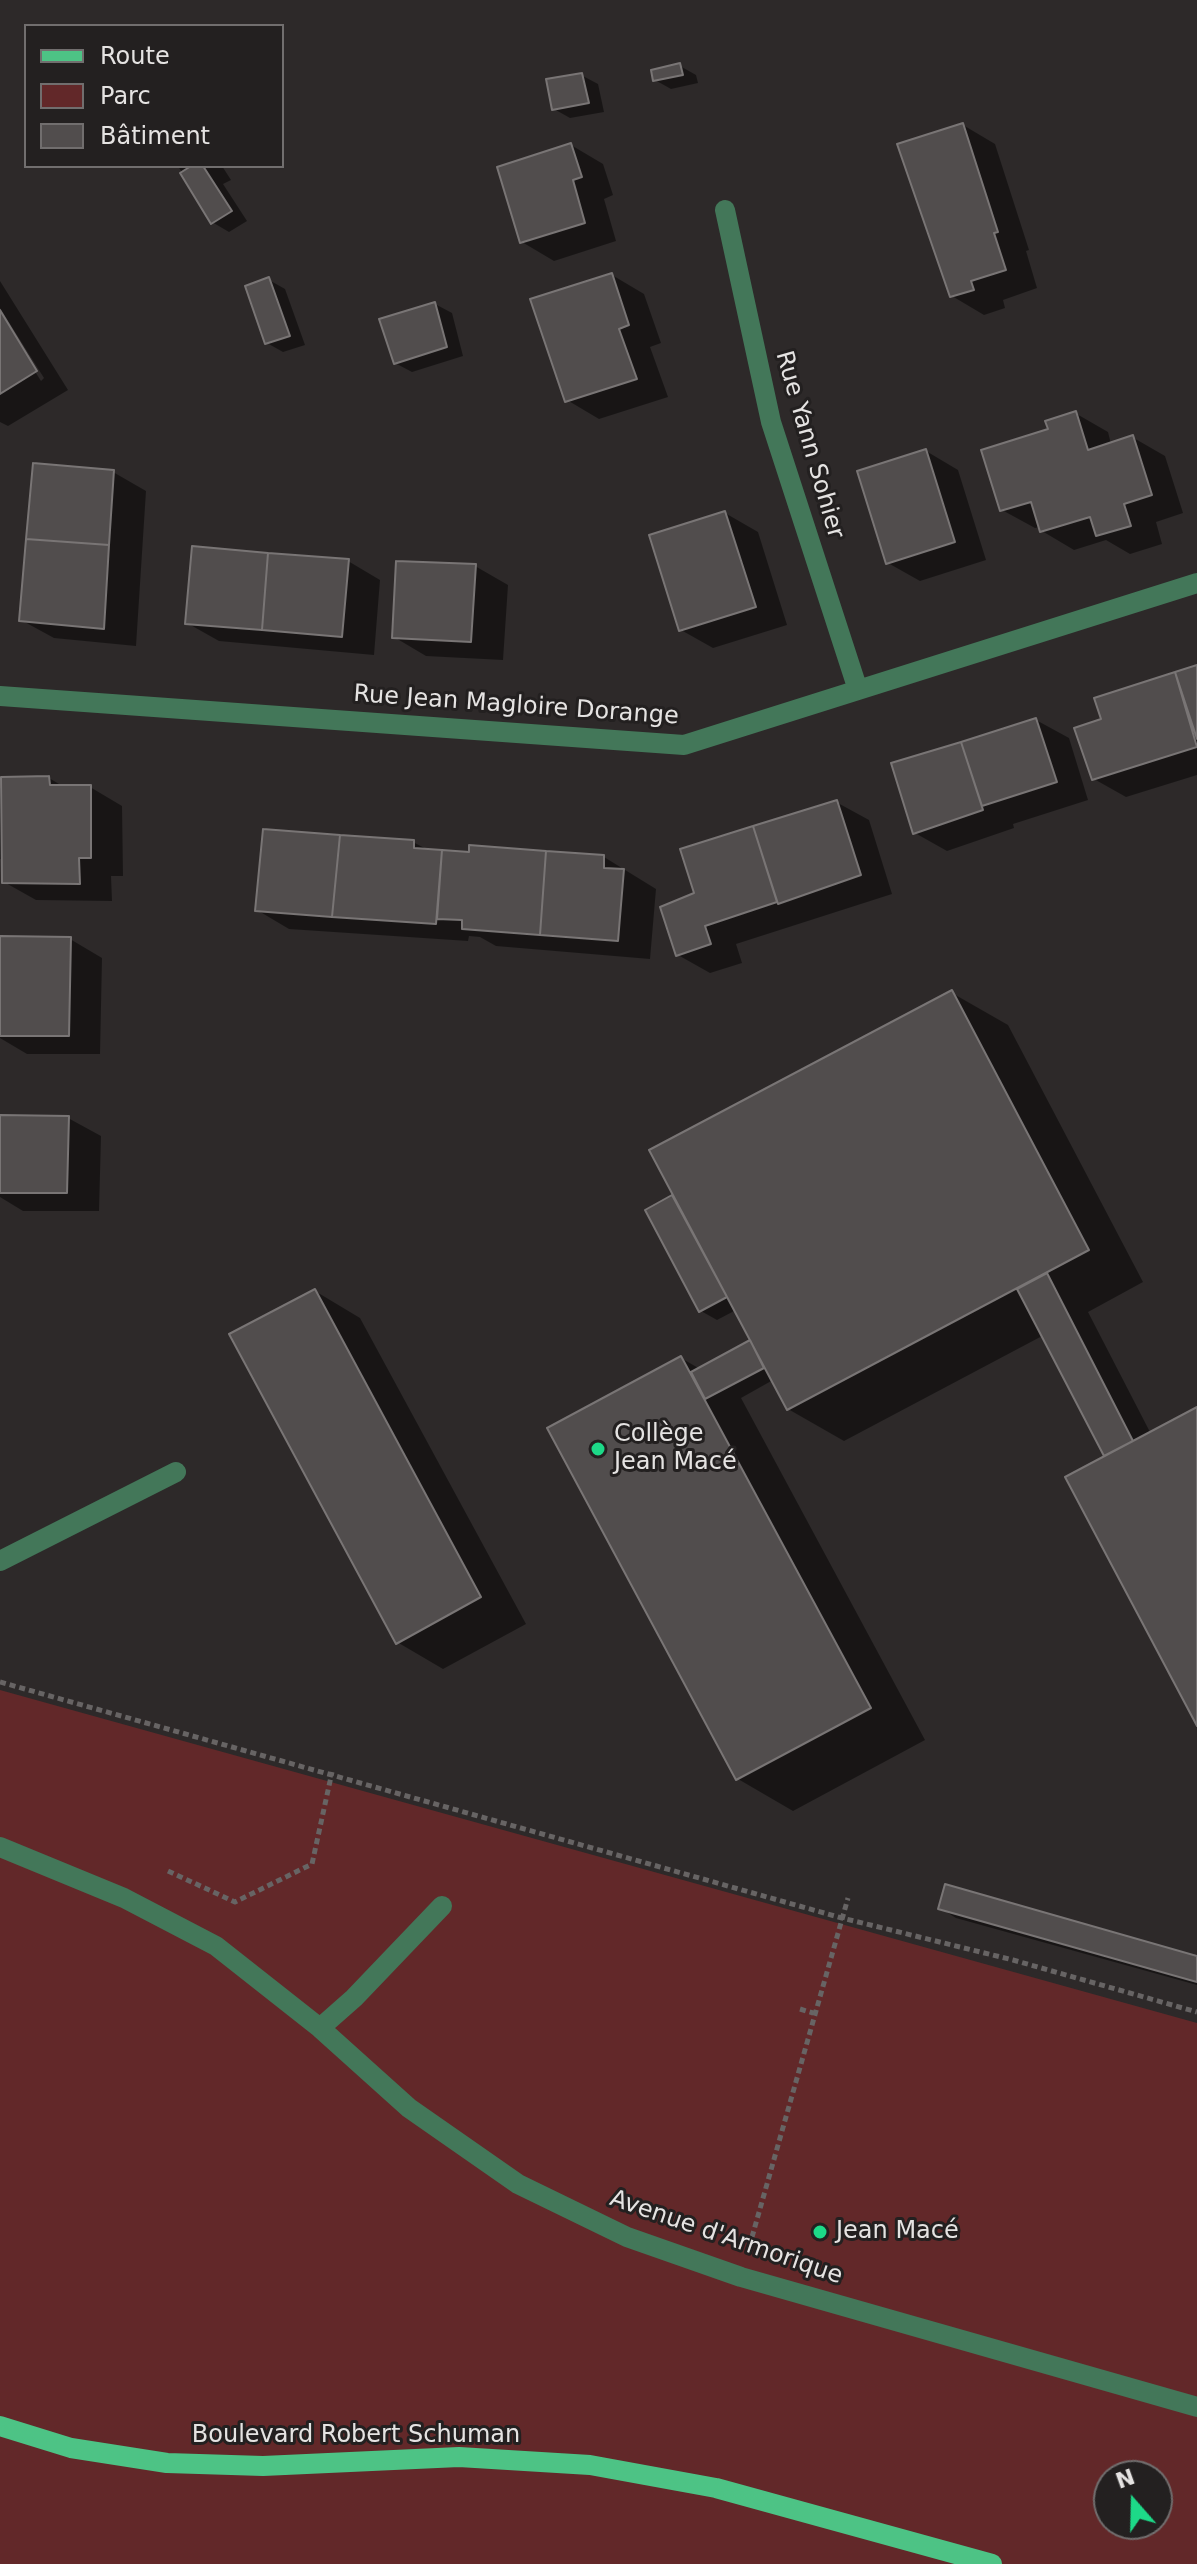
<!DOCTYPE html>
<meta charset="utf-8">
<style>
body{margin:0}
#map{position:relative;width:1197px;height:2564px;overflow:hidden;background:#2d2929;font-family:"DejaVu Sans",sans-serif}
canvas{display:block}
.legend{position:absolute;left:24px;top:24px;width:260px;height:144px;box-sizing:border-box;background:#232020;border:2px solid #716e6e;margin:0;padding:10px 14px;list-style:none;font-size:24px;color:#e5e3e2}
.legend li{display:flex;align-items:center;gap:16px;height:40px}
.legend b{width:40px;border:2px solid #716e6e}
.north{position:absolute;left:1093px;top:2460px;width:80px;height:80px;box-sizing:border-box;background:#232020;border:2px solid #716e6e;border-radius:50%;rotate:340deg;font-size:22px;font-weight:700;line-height:32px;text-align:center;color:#e5e3e2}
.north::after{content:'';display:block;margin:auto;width:28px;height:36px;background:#1dd988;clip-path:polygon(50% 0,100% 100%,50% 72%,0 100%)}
</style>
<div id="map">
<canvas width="1197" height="2564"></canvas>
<ul class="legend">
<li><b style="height:10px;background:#4dc385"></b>Route</li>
<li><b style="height:22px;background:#622829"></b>Parc</li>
<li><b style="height:22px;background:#514d4d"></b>Bâtiment</li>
</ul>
<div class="north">N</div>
</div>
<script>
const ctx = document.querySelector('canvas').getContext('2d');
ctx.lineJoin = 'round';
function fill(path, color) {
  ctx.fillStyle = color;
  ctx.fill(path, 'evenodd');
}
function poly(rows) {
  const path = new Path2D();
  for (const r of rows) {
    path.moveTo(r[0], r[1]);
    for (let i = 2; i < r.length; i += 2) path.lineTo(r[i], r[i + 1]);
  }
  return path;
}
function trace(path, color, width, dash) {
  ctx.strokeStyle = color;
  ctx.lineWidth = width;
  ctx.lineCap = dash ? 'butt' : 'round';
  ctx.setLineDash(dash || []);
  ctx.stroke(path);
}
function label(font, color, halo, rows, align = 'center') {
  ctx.font = font + ' "DejaVu Sans",sans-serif';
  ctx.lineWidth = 6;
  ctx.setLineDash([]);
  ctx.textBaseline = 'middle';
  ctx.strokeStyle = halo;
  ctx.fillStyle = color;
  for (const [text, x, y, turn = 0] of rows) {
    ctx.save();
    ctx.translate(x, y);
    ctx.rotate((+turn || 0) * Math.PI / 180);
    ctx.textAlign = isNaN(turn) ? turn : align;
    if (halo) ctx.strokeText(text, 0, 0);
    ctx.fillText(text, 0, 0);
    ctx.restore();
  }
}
const green = poly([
 [0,1690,1197,2023,1197,2564,0,2564],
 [1109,2476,1157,2476,1157,2524,1109,2524]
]);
const shadow = poly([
 [680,66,696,75,698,83,671,89,655,80],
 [581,75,598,84,604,112,570,118,554,109],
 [963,125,995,144,1029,250,1026,251,1037,288,1003,300,1005,308,984,315,952,296],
 [571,145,603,164,613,195,604,199,616,241,554,261,522,242],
 [178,166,222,166,231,180,223,184,247,221,229,232,212,222],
 [612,275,644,294,661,343,650,347,668,397,599,419,567,400],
 [269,280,285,289,305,345,283,352,267,343],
 [0,281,68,390,8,426,0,422,0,316,41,381,44,378,0,308],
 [435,304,452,313,463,356,412,372,395,363],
 [1075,413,1108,432,1111,444,1132,437,1165,456,1183,513,1156,522,1162,544,1130,554,1106,540,1074,550,1042,531,1041,527,1035,528,1002,510,1051,430],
 [926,451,958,470,986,560,920,581,888,563],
 [113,472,146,491,136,646,54,638,21,620],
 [725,513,758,532,787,625,713,648,681,630],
 [348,561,380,580,374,655,219,641,187,623],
 [475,566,508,585,503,660,426,656,394,637],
 [1197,667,1197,775,1126,797,1094,779,1103,720,1097,699],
 [1036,720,1069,738,1088,800,1013,824,1014,828,947,851,915,833,893,765],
 [49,778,64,787,90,787,122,806,123,876,111,876,112,901,36,900,4,882,6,862,0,859,0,788],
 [836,802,869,820,892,894,736,944,742,963,710,973,678,955,697,894,682,851],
 [413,842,430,851,604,857,656,889,650,959,496,946,480,937,469,936,468,941,289,929,257,910],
 [0,938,70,939,102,958,100,1054,27,1054,0,1038],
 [952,993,1008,1025,1143,1282,1088,1312,1151,1434,1197,1410,1197,1722,1107,1457,1044,1335,844,1441,788,1409,773,1380,741,1398,925,1740,793,1811,738,1779,681,1358,700,1369,752,1341,736,1310,717,1320,701,1311,672,1197,678,1200],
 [0,1117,68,1118,101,1136,99,1211,23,1211,0,1197],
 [315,1291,360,1318,526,1624,443,1669,397,1642],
 [940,1908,1197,1958,1197,1985,956,1918]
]);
const building = poly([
 [680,63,683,75,653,81,651,70,680,63],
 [582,73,589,103,552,110,546,79,582,73],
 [963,123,998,232,994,233,1006,270,971,281,974,290,950,297,897,144,963,123],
 [571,143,582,177,573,180,585,223,520,243,497,167,571,143],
 [191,166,203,166,232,211,211,224,180,173,191,166],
 [612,273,629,325,619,329,637,379,565,402,530,299,612,273],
 [269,277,290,336,265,344,245,286,269,277],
 [435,302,447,347,394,364,379,319,435,302],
 [0,310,37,371,0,394,0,310],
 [1076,411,1088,450,1133,435,1152,495,1124,504,1131,526,1096,536,1090,517,1040,532,1031,502,1000,511,981,450,1048,429,1045,421,1076,411],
 [926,449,955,542,886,564,857,471,926,449],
 [33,463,114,470,109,545,26,539,33,463],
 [725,511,756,607,679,631,649,535,725,511],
 [26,539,109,545,104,629,19,621,26,539],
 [192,546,268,553,262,630,185,624,192,546],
 [268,553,349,559,342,637,262,630,268,553],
 [396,561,476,564,471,642,392,638,396,561],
 [1197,665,1197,739,1175,672,1197,665],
 [1175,672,1197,747,1092,780,1074,728,1101,719,1094,698,1175,672],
 [1036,718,1057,782,982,806,961,742,1036,718],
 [961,742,983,810,913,834,891,763,961,742],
 [49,776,50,785,91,785,91,858,79,858,80,884,2,883,1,777,49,776],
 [837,800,861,875,778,904,753,826,837,800],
 [753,826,777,902,705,926,711,944,676,956,660,907,694,893,680,849,753,826],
 [263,829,340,835,332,917,255,911,263,829],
 [340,835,414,840,414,848,442,850,436,924,332,917,340,835],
 [469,845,546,851,540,935,462,929,462,920,437,919,442,850,469,852,469,845],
 [546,851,604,855,604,868,624,869,618,941,540,935,546,851],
 [0,936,71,937,69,1036,0,1036,0,936],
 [952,990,1089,1250,787,1410,649,1150,952,990],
 [0,1115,69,1116,67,1193,0,1193,0,1115],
 [672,1195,727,1297,699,1312,645,1210,672,1195],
 [1047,1273,1133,1441,1104,1456,1017,1289,1047,1273],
 [315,1289,481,1597,396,1644,229,1334,315,1289],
 [750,1340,764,1368,705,1399,691,1372,750,1340],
 [681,1356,871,1708,736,1780,547,1428,681,1356],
 [1197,1407,1197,1726,1065,1477,1197,1407],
 [945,1884,1197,1956,1197,1982,938,1909,945,1884]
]);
const path = poly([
 [0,1682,842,1918,1013,1960,1197,2012],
 [168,1871,235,1902,312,1864,332,1772],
 [800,2009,813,2013],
 [752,2237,848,1898]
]);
const minor = poly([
 [725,210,771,422,858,690],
 [0,696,684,745,1197,583],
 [0,1561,176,1472],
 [0,1847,124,1898,216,1946,320,2028,409,2108,518,2184,627,2237,741,2277,1197,2407],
 [320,2028,354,1998,442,1906]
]);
const major = poly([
 [0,2426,71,2448,167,2463,263,2466,459,2457,590,2465,716,2488,992,2564]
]);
const markers = [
 [598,1449,8,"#1dd988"],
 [820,2232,8,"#1dd988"]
];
const streetNames = [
 ["Rue Yann Sohier",809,445,74],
 ["Rue Jean Magloire Dorange",516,706,4],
 ["Avenue d'Armorique",726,2238,19],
 ["Boulevard Robert Schuman",356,2436]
];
const poiNames = [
 ["Collège",614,1435],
 ["Jean Macé",614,1463],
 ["Jean Macé",836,2232]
];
fill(green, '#622829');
fill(shadow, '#0007');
fill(building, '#514d4d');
trace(building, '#797575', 2);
trace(path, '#676464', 5, [6, 4]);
trace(minor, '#437759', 20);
trace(major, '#4dc385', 20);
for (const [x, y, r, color] of markers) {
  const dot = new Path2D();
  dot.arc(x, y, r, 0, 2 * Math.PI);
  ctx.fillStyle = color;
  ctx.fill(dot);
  trace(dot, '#232020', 3);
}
label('24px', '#e5e3e2', '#232020', streetNames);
label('24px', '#e5e3e2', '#232020', poiNames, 'left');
</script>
